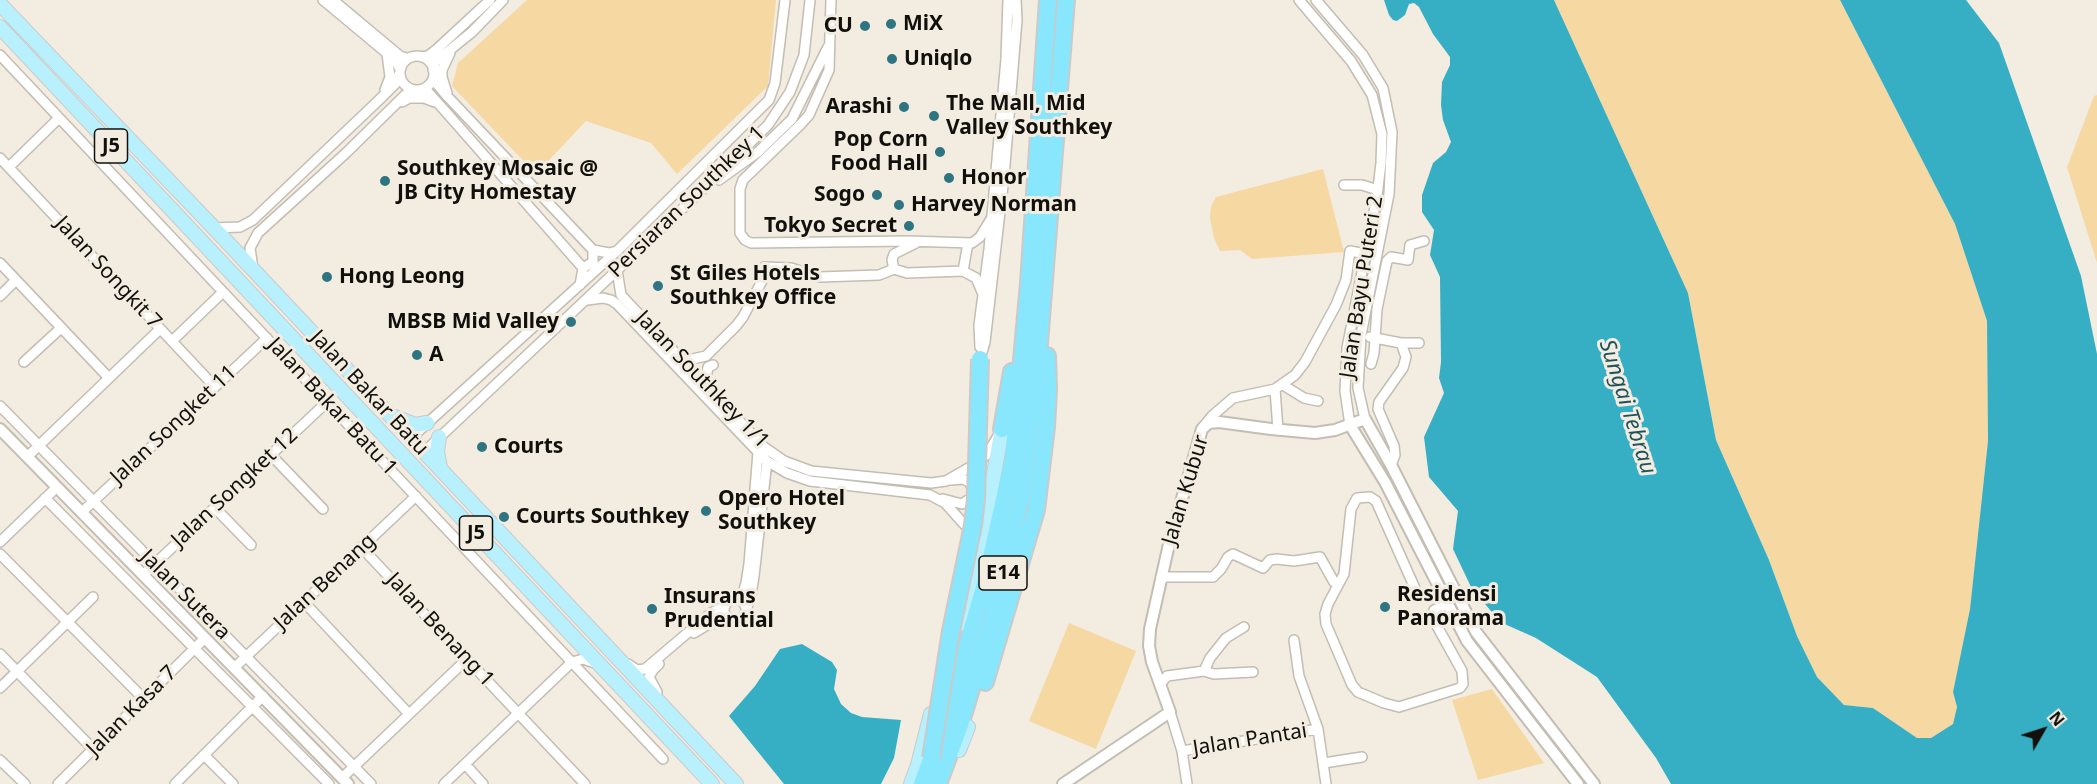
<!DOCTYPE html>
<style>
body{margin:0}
#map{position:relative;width:2097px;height:784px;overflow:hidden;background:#f2ece1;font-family:"Noto Sans",sans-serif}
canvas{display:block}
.north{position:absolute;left:2013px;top:700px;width:60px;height:60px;-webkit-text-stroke:4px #f2ece1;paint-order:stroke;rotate:51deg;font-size:16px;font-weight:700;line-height:24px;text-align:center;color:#12100c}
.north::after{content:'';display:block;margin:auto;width:21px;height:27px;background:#12100c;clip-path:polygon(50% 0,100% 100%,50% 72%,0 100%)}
</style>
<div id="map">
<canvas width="2097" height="784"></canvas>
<div class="north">N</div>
</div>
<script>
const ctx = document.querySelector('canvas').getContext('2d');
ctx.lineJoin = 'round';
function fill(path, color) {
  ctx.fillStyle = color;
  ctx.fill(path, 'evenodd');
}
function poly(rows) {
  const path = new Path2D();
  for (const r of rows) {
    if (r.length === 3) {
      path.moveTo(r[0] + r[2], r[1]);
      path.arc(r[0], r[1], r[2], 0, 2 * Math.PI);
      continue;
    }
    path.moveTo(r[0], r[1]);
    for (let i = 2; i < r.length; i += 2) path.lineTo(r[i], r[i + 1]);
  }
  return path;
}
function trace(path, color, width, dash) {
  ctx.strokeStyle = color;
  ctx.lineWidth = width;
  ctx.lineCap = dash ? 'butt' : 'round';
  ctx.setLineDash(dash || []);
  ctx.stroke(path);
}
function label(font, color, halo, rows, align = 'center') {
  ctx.font = font + ' "Noto Sans",sans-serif';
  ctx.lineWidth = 6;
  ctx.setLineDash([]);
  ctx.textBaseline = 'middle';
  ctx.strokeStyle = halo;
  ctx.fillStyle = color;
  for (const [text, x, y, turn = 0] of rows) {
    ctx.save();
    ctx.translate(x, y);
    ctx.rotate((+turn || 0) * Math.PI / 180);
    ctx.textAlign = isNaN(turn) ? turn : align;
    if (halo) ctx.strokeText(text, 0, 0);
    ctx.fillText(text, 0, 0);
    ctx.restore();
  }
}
const green = poly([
 [527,0,776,0,768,86,677,174,651,143,586,121,536,174,452,86,458,63],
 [1554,0,1840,0,1955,224,1987,321,1988,441,1970,609,1953,692,1957,707,1953,724,1931,738,1917,738,1873,708,1844,705,1817,677,1797,636,1769,560,1716,440,1688,293],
 [2097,95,2097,263,2067,167,2094,96],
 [1323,169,1344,252,1252,259,1240,250,1220,251,1214,238,1210,218,1211,206,1216,197],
 [1069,623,1136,651,1096,749,1029,721],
 [1492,689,1544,763,1478,780,1452,700]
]);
const water = poly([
 [1384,0,1554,0,1688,293,1716,440,1769,560,1797,636,1817,677,1844,705,1873,708,1917,738,1931,738,1953,724,1957,707,1953,692,1970,609,1988,441,1987,321,1955,224,1840,0,1966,0,1999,43,2081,276,2097,354,2097,784,1671,784,1656,758,1597,677,1536,638,1500,622,1471,587,1453,549,1458,511,1429,477,1424,437,1444,393,1439,378,1441,362,1440,277,1430,255,1434,230,1422,212,1422,195,1433,163,1446,152,1451,142,1443,120,1441,105,1442,82,1450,65,1450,57,1433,34,1419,7,1414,3,1409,4,1405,15,1397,21,1393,20,1389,15],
 [802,644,832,662,837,670,834,689,841,704,851,713,862,717,901,720,894,758,881,784,784,784,729,716,755,686,780,649]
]);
const minor = poly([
 [323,0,395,60,400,69],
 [333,0,400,56,406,58],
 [831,0,829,70,809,115,800,125,743,180,740,189,740,233,745,240,751,243,908,241,972,243,980,237,991,219],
 [1299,0,1351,61,1372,95,1382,134,1381,163,1377,196,1347,348,1345,391,1350,425],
 [1316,0,1363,55,1383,88,1392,132,1389,194,1361,335,1358,388,1365,419],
 [0,55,663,759],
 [417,73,17],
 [422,57,428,56,437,49,490,0],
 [433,70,435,62,472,32,503,0],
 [434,76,437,84,447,96,593,250,609,253,617,251],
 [385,90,390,77,387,54],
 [419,91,428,92,446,112,583,268,580,285],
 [447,93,442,77,442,70,450,53],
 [402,102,409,98,424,98,435,102],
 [0,158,215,387],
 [9,167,59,118],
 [719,180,758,152,792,119,828,47],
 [1344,185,1362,185,1378,190],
 [214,228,240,227,253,220,379,100,396,83,399,74],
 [0,263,109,378],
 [583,268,593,262,593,250],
 [253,269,250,248,258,233,346,153,405,95,413,90],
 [894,269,907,273,963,271,976,278,982,292],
 [894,269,892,260,894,254,916,243],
 [617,270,621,295,764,447,784,461,811,471,931,483,946,481,979,462,987,454,998,436],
 [963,271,968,243],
 [0,296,16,280],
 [587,300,603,298,611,300,617,304,758,452,767,461,787,473,810,481,930,495,945,503,972,533],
 [1370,337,1401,343,1419,343],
 [172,341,223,292],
 [980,347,979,325,989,249,1006,59,1008,0],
 [980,359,985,342,1004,177,1017,20,1016,0],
 [683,361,706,356,736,326,743,317,762,281,764,267,791,268,820,277,879,275,894,269],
 [24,362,61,328],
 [1371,364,1374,353,1377,309,1387,261,1391,257,1408,260,1410,245,1424,241],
 [705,384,708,367,713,365],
 [1283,385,1304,398,1318,401],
 [1275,389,1278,430],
 [0,406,371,784],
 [1203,427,1212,416,1233,398,1275,389,1295,375,1305,362,1336,305,1346,280,1350,251,1366,254],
 [411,438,617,251,769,100,775,83,785,0],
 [424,452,699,193,768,125,790,92,804,55,810,0],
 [271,455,323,509],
 [27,457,160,329],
 [1391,465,1395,455,1394,446,1378,409,1379,402,1403,368,1406,357,1401,343],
 [45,498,329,784],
 [943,499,962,504,971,498,973,489,969,482,963,479,951,480],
 [215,508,251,545],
 [82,512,267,338],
 [0,542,57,487],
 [361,547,585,784],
 [0,554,144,699],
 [143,575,327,402],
 [1161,577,1213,577,1221,569,1228,557,1233,554,1263,568,1270,560,1277,559,1294,561,1320,557,1334,582],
 [735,610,11],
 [741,600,746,583,749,564,758,452],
 [304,602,409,714],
 [1447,604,1434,610,1432,617,1462,671,1463,684,1460,688,1399,707,1384,703,1358,692,1352,685,1326,624,1325,614,1328,604,1344,574,1351,509,1357,498,1370,497,1376,501,1418,595,1425,596,1447,589,1454,592],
 [746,610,751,595,754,576,767,461],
 [694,633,707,625,731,620],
 [1294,640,1299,676,1318,729,1326,784],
 [0,654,93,749],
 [628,664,637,670,645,669,711,613,725,606],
 [234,668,416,496],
 [1204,671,1214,674,1253,672],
 [1161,683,1167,676,1204,671,1210,658,1226,638,1244,627],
 [0,688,93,597],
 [657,692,649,677,653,670,659,664],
 [1170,712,1182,751,1187,784],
 [1182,751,1318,729],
 [204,755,233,784],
 [0,760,25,784],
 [1324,763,1362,757],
 [465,764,483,784],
 [342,778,467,659],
 [58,784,205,638],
 [175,784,263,696],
 [444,784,572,662,583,659,595,663]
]);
const tertiary = poly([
 [1350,425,1385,482,1467,641,1578,784],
 [0,429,348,784],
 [1063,784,1170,712,1152,662,1149,646,1150,629,1169,544,1202,429,1209,423,1219,422,1271,429,1315,433,1335,430,1365,419,1391,465,1476,632,1594,784]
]);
const primary = poly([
 [0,4,214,228,736,784],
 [0,27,712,784],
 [395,417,415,425,427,423],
 [439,437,437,452,440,467],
 [960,624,981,546,1002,429],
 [959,750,968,727],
 [911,784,918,765,931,714]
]);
const motorway = poly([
 [1002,429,1012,372],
 [985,682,1036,510,1046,427,1048,390,1047,356],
 [922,784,945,721,985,584,1013,459,1029,283,1048,0],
 [938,784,960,725,994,612,1021,498,1038,356,1066,0]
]);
const motorwayBridge = poly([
 [931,758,951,631,973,525,976,499,980,359]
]);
const markers = [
 [891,24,6,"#2e7481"],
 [865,26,6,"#2e7481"],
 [892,59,6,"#2e7481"],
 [904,107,6,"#2e7481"],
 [934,116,6,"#2e7481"],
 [940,152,6,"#2e7481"],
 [949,178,6,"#2e7481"],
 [385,181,6,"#2e7481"],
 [877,195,6,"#2e7481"],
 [899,205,6,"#2e7481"],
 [909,226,6,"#2e7481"],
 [327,277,6,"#2e7481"],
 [658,286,6,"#2e7481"],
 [571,322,6,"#2e7481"],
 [417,355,6,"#2e7481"],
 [482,447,6,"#2e7481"],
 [706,511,6,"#2e7481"],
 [504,517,6,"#2e7481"],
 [1385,607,6,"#2e7481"],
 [652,609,6,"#2e7481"]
];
const shields = [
 [111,146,33],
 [476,533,33],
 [1003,573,48]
];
const shieldNames = [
 ["J5",111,146],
 ["J5",476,533],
 ["E14",1003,573]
];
const poiNames = [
 ["MiX",903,24],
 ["CU",853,26,"right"],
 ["Uniqlo",904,59],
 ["The Mall, Mid",946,104],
 ["Valley Southkey",946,128],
 ["Arashi",892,107,"right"],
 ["Pop Corn",928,140,"right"],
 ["Food Hall",928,164,"right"],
 ["Southkey Mosaic @",397,169],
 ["JB City Homestay",397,193],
 ["Honor",961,178],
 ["Sogo",865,195,"right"],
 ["Harvey Norman",911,205],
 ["Tokyo Secret",897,226,"right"],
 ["St Giles Hotels",670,274],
 ["Southkey Office",670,298],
 ["Hong Leong",339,277],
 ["MBSB Mid Valley",559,322,"right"],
 ["A",429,355],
 ["Courts",494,447],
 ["Opero Hotel",718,499],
 ["Southkey",718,523],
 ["Courts Southkey",516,517],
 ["Residensi",1397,595],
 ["Panorama",1397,619],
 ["Insurans",664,597],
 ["Prudential",664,621]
];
const streetNames = [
 ["Persiaran Southkey 1",687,202,-44],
 ["Jalan Songkit 7",108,273,47],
 ["Jalan Bayu Puteri 2",1362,287,-81],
 ["Jalan Southkey 1/1",702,380,46],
 ["Jalan Bakar Batu",369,393,47],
 ["Jalan Bakar Batu 1",332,407,47],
 ["Jalan Songket 11",174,425,-43],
 ["Jalan Songket 12",235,488,-43],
 ["Jalan Kubur",1186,490,-73],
 ["Jalan Benang",325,582,-43],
 ["Jalan Sutera",185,595,45],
 ["Jalan Benang 1",440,630,47],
 ["Jalan Kasa 7",132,711,-45],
 ["Jalan Pantai",1250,740,-9]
];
const waterNames = [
 ["Sungai Tebrau",1627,407,72]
];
fill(green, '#f6d8a3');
fill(water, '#36afc5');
trace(minor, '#c3bdb2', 12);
trace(tertiary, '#c3bdb2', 14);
trace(primary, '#cbcaca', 16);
trace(motorway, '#cbcaca', 20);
trace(minor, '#fff', 9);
trace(tertiary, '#fff', 10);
trace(primary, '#b8f1fd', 14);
trace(motorway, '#88e7fc', 16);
trace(motorwayBridge, '#cbcaca', 20, []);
trace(motorwayBridge, '#88e7fc', 16);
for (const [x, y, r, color] of markers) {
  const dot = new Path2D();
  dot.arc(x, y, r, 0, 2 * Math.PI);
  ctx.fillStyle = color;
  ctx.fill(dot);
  trace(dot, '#f2ece1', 2);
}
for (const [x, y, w] of shields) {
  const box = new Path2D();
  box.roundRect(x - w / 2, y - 17, w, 34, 4.5);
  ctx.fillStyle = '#f2ece1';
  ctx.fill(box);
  trace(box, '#12100c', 1.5);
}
label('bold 20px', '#12100c', null, shieldNames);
label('bold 21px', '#12100c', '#f2ece1', poiNames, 'left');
label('21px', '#12100c', '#f2ece1', streetNames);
label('italic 22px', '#20525c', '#f2ece1', waterNames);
</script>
